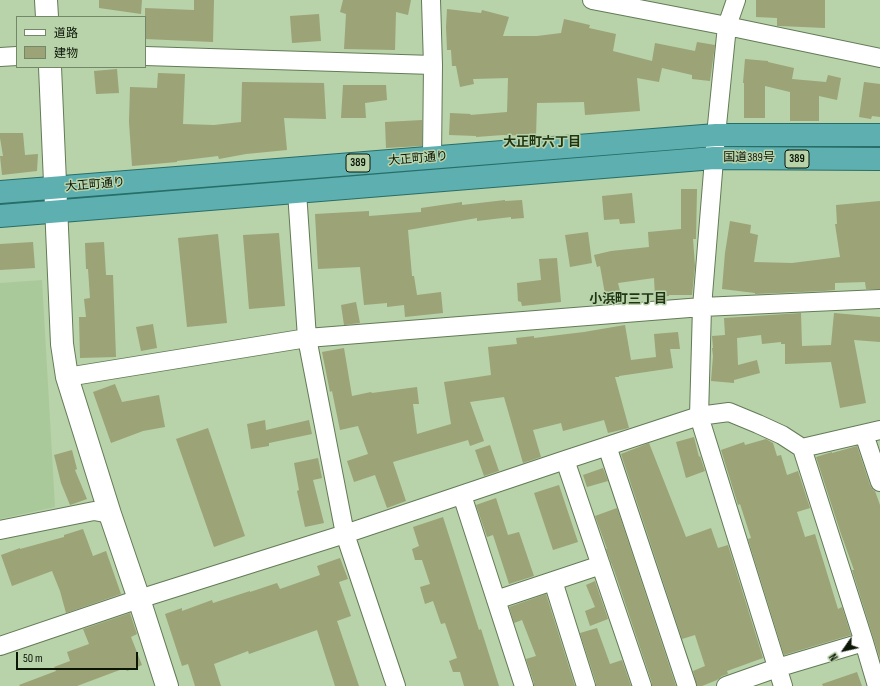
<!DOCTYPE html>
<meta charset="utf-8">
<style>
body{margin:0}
#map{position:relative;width:880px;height:686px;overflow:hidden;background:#b8d2aa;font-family:"Sofia Sans Condensed","Noto Sans JP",sans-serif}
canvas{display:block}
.legend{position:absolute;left:16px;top:16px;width:130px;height:52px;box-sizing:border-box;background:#b8d2aa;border:1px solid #738769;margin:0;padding:5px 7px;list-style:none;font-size:12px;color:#0c1607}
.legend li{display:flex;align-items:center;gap:8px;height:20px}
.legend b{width:20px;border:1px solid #738769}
.north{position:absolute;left:824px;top:630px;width:40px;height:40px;-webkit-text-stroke:3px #b8d2aa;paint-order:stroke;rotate:236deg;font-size:11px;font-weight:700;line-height:16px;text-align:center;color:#0c1607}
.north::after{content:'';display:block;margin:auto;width:14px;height:18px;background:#0c1607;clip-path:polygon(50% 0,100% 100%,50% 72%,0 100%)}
.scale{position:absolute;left:16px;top:652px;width:122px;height:18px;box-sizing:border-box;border:2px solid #0c1607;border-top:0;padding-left:5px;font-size:12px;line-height:14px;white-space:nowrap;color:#0c1607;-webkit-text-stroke:3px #b8d2aa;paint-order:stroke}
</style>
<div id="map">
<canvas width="880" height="686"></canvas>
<ul class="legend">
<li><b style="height:5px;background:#fff"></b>道路</li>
<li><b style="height:11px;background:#9ca376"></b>建物</li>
</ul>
<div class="north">N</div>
<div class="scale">50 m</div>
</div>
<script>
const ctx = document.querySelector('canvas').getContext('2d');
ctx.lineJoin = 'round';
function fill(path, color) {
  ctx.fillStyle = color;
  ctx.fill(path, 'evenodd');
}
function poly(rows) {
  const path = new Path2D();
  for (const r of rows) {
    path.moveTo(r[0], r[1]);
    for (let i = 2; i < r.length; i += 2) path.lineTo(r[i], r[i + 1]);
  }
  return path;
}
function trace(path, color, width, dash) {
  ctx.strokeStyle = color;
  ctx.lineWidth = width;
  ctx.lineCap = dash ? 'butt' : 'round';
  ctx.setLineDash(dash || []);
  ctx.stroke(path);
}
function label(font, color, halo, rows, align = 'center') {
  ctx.font = font + ' "Sofia Sans Condensed","Noto Sans JP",sans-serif';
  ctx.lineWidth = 3;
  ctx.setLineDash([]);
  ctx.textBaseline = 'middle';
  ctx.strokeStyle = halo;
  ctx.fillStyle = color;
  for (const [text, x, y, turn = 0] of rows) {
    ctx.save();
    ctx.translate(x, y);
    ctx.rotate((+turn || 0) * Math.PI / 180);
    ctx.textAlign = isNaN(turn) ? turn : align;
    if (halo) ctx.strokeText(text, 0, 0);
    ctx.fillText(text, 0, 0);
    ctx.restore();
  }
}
const built = poly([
 [42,280,55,507,0,519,0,283]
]);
const building = poly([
 [99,0,142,0,141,14,99,8],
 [194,0,214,0,213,42,145,39,145,8,194,10],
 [343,0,411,0,408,15,396,12,395,50,344,49,346,14,340,12],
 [756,0,825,0,825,28,780,26,777,26,777,18,756,17],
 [447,9,481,13,482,10,509,17,503,36,537,36,561,33,564,19,590,25,589,28,616,34,613,51,652,61,655,43,695,51,697,42,715,45,710,81,692,79,692,75,662,68,659,82,637,78,640,111,585,115,584,102,537,103,536,136,503,135,476,137,476,136,449,135,450,113,471,114,470,115,507,112,508,78,473,79,474,84,460,87,456,66,452,66,451,50,447,50,446,27],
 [319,14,321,41,292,43,290,16],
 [745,59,768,61,768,62,794,68,792,79,826,82,828,75,841,78,837,100,819,96,819,121,790,121,790,92,765,86,765,118,744,118,744,83,743,83],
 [117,69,119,93,96,94,94,71],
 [158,73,185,74,183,124,214,125,241,122,242,82,324,83,326,119,284,118,287,150,246,154,219,159,218,156,177,161,177,162,132,166,129,122,130,87,157,88],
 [864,82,880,84,880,117,872,116,871,119,859,117],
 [343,85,386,85,387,100,365,103,366,118,341,118],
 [422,120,422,146,386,148,385,122],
 [0,133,23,133,25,155,38,154,37,171,2,175,0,156,3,156,0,138],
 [681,189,697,189,696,239,693,239,695,266,692,295,669,295,669,296,655,297,654,278,618,283,620,291,605,294,600,266,597,267,594,255,611,251,649,247,648,232,681,229],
 [632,193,635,223,620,224,619,219,604,220,602,196],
 [505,200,505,201,522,200,524,218,511,219,511,217,477,221,477,218,408,230,412,276,414,276,417,295,441,292,443,313,405,317,404,305,387,307,387,303,364,305,360,267,318,269,315,214,369,211,369,216,421,212,421,208,462,202,462,205],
 [880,201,880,289,866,289,865,282,835,283,835,290,824,291,755,294,755,293,722,289,725,253,730,221,751,225,750,233,758,235,754,262,792,263,840,257,835,224,837,224,836,205],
 [588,232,592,263,570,267,565,235],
 [279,233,285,306,249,309,243,235],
 [218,234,227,323,187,327,178,238],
 [33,242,35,268,0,270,0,244],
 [104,242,106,275,113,275,116,357,80,358,79,317,86,317,84,299,90,298,88,269,86,269,85,243],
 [557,258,561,302,522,306,521,302,518,301,517,283,541,280,539,259],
 [356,302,360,323,344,325,341,305],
 [801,313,802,346,831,345,834,313,880,317,880,342,854,340,866,403,840,408,831,362,785,364,785,344,781,344,781,342,762,344,761,335,737,338,738,365,757,360,760,373,734,380,734,383,711,381,713,356,712,348,713,348,712,336,725,335,724,318],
 [153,324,157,348,141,351,136,327],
 [625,325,631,360,656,357,654,334,678,332,680,349,670,349,673,368,619,376,619,377,615,377,629,428,608,433,604,420,563,431,561,423,533,430,541,457,523,463,504,397,470,402,484,441,470,446,468,440,393,462,406,501,387,508,375,475,354,482,347,461,368,454,358,426,340,430,332,391,330,392,322,352,344,348,352,396,371,392,372,393,417,387,419,404,413,404,417,434,451,424,444,382,491,375,488,347,517,344,516,338,534,336,534,338,584,332],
 [115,384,122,402,159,395,165,427,143,431,111,443,93,392],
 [265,420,266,430,309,420,312,434,269,443,269,446,251,449,247,424],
 [208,428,245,536,214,547,176,439],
 [694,437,699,457,700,456,705,471,686,478,676,442],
 [766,439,773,443,777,456,781,455,787,475,798,471,810,508,797,512,805,537,815,534,838,609,842,607,851,635,784,655,748,539,751,538,740,504,738,505,721,450,744,442,745,445],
 [649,443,686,537,711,528,718,548,728,545,763,658,727,671,728,674,722,676,717,680,702,686,697,686,693,671,705,666,695,635,682,639,621,454],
 [490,445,499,471,484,476,475,450],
 [857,446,870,485,873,490,875,491,880,505,880,659,852,570,854,570,840,531,816,457,832,452,832,453],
 [72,450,77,469,75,470,87,499,70,505,61,483,54,455],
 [318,458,322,478,313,480,324,523,305,527,297,491,299,490,294,463],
 [603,468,608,481,587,487,583,475],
 [559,485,578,542,553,550,534,493],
 [496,498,508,535,519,532,534,576,509,584,493,535,487,537,476,505],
 [617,508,676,686,652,686,652,683,615,573,606,549,607,549,595,516],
 [443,517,479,630,481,629,499,686,464,686,460,672,453,672,449,661,457,658,445,623,441,624,433,601,425,604,420,587,430,584,422,560,415,560,412,549,419,546,413,527],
 [83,529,93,556,106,551,121,594,66,613,60,591,52,571,12,586,1,555,20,548,20,549,64,537,64,535],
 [340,558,348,579,339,582,351,616,337,621,359,686,335,686,317,630,249,654,248,651,214,664,221,686,195,686,188,664,182,666,165,614,182,608,182,611,212,600,213,603,250,591,250,592,277,583,280,589,320,575,317,566],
 [595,581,608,619,590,626,585,611,595,607,586,585],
 [546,594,575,686,534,686,534,683,526,659,536,656,522,620,514,623,509,607],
 [130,613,137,634,131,637,142,665,127,671,125,668,77,686,20,686,19,685,56,671,54,667,70,661,67,652,89,644,83,629],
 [597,628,610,664,622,660,631,686,596,686,596,683,580,633],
 [857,672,862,686,823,686,822,684]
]);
const minor = poly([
 [431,0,433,65,432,157],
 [592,0,727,26,880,58],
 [736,0,727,26,716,135,702,307,699,416,783,686],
 [145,56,433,65],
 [0,57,17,56],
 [297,192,307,338,345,534,396,686],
 [67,377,307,338,702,307,880,299],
 [864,434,880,482],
 [607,446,687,686],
 [802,448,880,430],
 [565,460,642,686],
 [462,495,524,686],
 [0,530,94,511,110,514],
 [553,581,586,686],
 [496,600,601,565],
 [0,646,139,599,345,534,565,460,699,416,729,412,758,424,782,435,802,448,864,642,877,686],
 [726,686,777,668,864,642]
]);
const tertiary = poly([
 [46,0,47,17],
 [50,67,62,344,67,377,110,514,139,599,167,686]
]);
const trunk = poly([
 [0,192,716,135,880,135],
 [0,216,714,158,880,159]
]);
const shields = [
 [797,159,24],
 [358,163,24]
];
const shieldNames = [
 ["389",797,159],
 ["389",358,163]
];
const streetNames = [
 ["国道389号",749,158],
 ["大正町通り",418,159,-5],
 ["大正町通り",95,185,-5]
];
const neighbourhoodNames = [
 ["大正町六丁目",542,143],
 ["小浜町三丁目",628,300]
];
fill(built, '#aac99a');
fill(building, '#9ca376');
trace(minor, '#637b56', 20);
trace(tertiary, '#637b56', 24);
trace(trunk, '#276d68', 24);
trace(minor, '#fff', 18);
trace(tertiary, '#fff', 22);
trace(trunk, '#5eb0b0', 22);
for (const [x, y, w] of shields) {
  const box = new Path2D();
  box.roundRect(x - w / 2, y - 9, w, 18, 3);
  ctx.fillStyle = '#b8d2aa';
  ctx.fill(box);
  trace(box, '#0c1607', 1);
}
label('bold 11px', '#0c1607', null, shieldNames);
label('12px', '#0c1607', '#b8d2aa', streetNames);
label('bold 13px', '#1f3412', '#b8d2aa', neighbourhoodNames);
</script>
